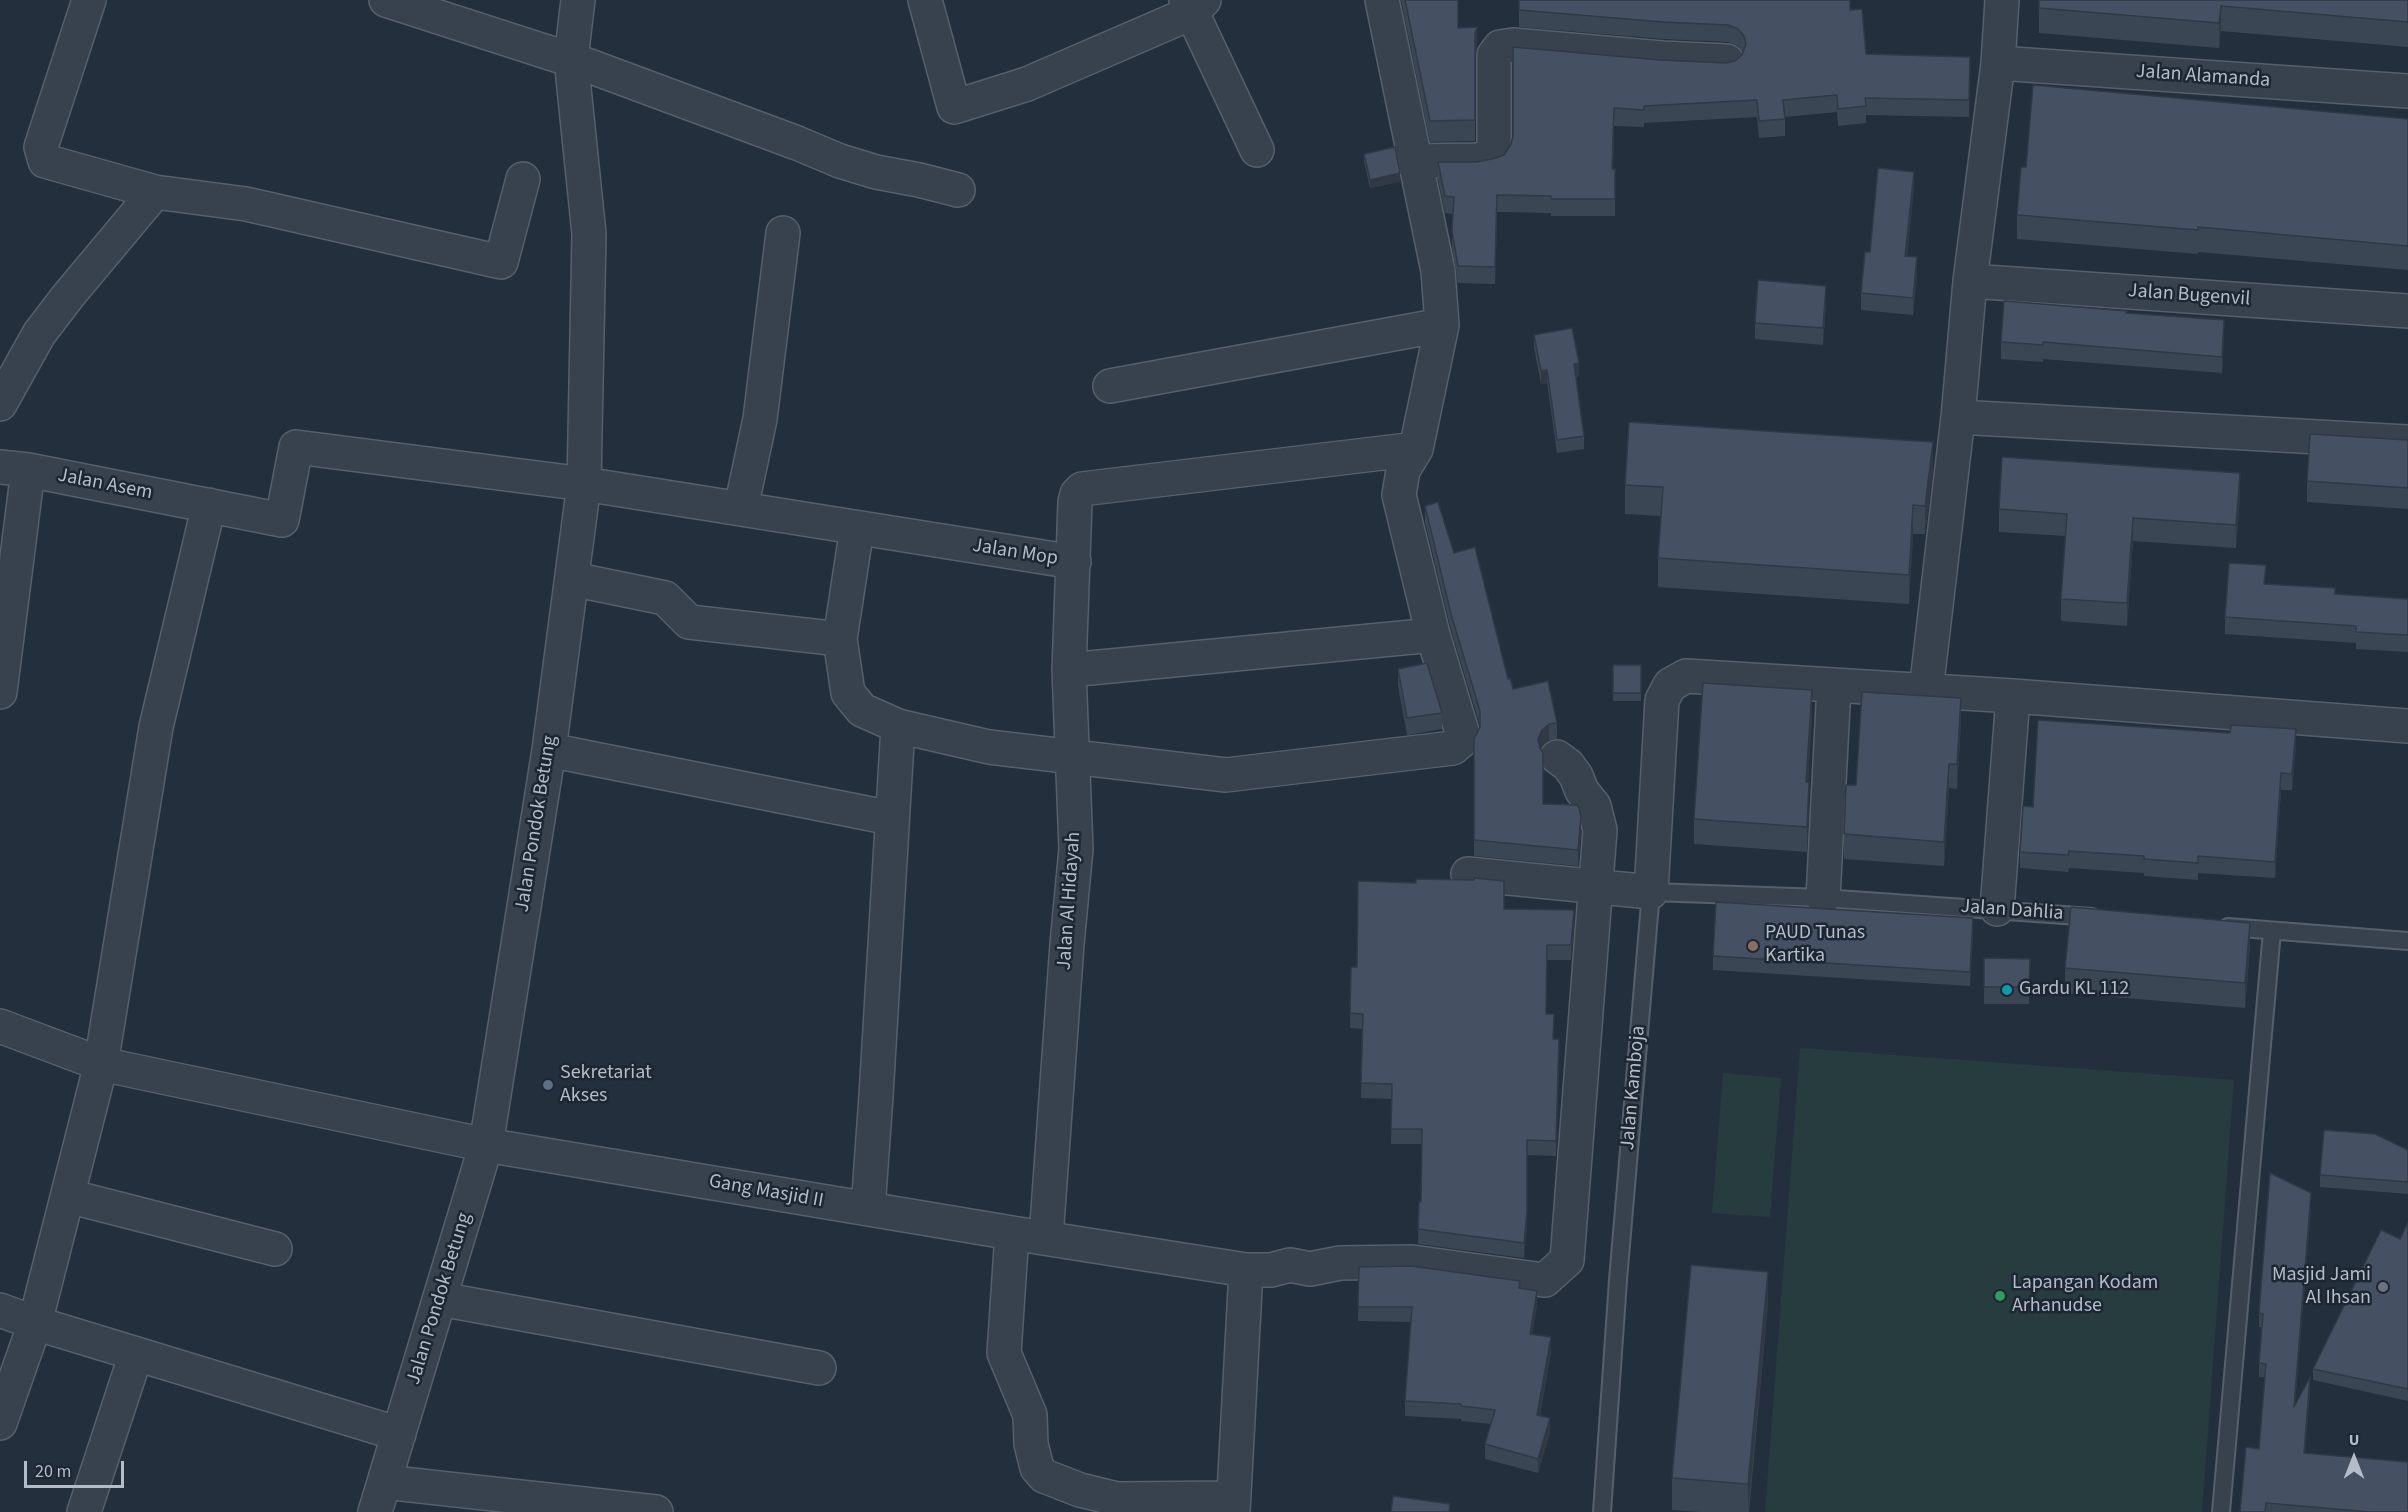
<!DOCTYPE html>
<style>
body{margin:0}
#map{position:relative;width:2408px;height:1512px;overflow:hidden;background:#242f3e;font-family:"Source Sans 3",sans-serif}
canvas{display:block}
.north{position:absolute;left:2324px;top:1428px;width:60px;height:60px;-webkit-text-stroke:4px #1d2633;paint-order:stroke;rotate:0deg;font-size:16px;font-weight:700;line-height:24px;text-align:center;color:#b4bcc9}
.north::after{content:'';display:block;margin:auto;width:21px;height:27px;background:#b4bcc9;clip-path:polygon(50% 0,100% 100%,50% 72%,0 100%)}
.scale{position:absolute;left:24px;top:1461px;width:100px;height:27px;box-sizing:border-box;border:3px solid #b4bcc9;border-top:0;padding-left:8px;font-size:18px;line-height:21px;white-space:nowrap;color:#b4bcc9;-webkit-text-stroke:4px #1d2633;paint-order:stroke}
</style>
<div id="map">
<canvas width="2408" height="1512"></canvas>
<div class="north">U</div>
<div class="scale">20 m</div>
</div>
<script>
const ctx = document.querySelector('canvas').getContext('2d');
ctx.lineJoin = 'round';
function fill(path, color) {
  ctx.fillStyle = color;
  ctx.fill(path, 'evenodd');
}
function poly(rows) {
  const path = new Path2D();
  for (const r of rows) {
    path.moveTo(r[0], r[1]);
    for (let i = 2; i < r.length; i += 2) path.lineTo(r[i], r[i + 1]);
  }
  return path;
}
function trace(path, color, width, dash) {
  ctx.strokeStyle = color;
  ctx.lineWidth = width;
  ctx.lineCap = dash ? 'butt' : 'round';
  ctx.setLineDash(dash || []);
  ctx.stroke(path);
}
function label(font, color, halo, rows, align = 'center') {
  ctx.font = font + ' "Source Sans 3",sans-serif';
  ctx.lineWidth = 5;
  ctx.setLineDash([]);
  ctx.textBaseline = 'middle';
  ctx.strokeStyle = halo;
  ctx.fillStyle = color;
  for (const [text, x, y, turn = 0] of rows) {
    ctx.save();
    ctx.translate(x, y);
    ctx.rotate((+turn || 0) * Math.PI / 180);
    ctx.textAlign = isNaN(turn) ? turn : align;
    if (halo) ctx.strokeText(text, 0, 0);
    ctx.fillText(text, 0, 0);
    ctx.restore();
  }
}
const green = poly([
 [1800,1048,2234,1080,2202,1512,1765,1512],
 [1723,1073,1781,1078,1770,1217,1712,1213]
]);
const service = poly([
 [2228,927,2408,941],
 [1602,1512,1618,1280,1651,892,1823,898,2092,917],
 [2221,1512,2272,931]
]);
const minor = poly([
 [89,0,41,147,45,161,155,192,246,204,501,262,523,179],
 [386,0,584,64,797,143,840,161,876,172,919,180,958,190],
 [925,0,954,107,1027,84,1191,13,1204,0],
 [1186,0,1257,150],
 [1382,0,1438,271,1442,325],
 [1998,63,2408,91],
 [1415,161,1477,160,1492,157,1494,153,1494,55,1500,47,1513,45,1662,58,1727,61],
 [1970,281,2408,311],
 [0,404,39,334,68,296,155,192],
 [1958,417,2408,442],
 [0,467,28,470,282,520,296,447,584,484,1074,562],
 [741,508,760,419,783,233],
 [857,528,840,639,848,693,862,710,898,726,989,747,1226,775,1453,748,1461,741,1462,732,1433,635],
 [572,579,665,598,689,622,840,639],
 [1069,670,1433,635,1399,495,1403,470,1416,449,1442,325,1110,386],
 [1926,691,1958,417,1970,281,1998,63,2002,0],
 [0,692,28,470],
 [549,750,891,818],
 [1468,874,1651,892,1662,700,1670,685,1686,676,2013,696,2408,726],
 [1823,898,1834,686],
 [1997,909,2013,696],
 [0,1026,101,1064,486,1145,1012,1233,1246,1270,1271,1270,1290,1265,1310,1269,1340,1263,1412,1262,1544,1280],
 [68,1196,275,1249],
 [868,1209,876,1096,898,726],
 [1012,1233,1004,1353,1030,1415,1031,1444,1037,1468,1044,1476,1080,1490,1117,1499,1233,1498],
 [1046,1238,1067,944,1076,849,1069,670,1075,502,1077,494,1082,489,1416,449],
 [1545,1280,1567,1260,1600,830,1594,806,1582,791,1576,776,1568,765,1557,757],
 [440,1299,819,1368],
 [0,1310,35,1323,399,1434],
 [0,1423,35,1323,101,1064,156,727,209,505],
 [384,1482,656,1512],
 [84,1512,136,1354],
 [375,1512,486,1145,549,750,584,484,589,234,571,59,578,0],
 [1233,1512,1246,1270]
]);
const wall = poly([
 [1401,0,1458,0,1458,28,1477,48,1475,55,1475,141,1430,142],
 [1519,0,1850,10,1866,54,1970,74,1969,117,1866,115,1866,123,1838,126,1837,112,1785,117,1785,136,1759,138,1757,117,1644,123,1644,127,1614,126,1613,169,1615,169,1615,216,1551,216,1551,213,1497,212,1495,284,1458,283,1452,248,1453,214,1445,213,1438,179,1438,162,1477,162,1496,158,1504,155,1660,60,1726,63,1735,61,1742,55,1743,52,1738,46,1728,42,1663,39,1519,27],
 [2408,0,2408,47,2221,31,2219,48,2039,33,2039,8],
 [2408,119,2408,270,2198,252,2198,254,2017,239,2017,215,2026,167],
 [1364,154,1400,182,1370,188,1364,162],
 [1914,188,1907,256,1917,274,1913,315,1861,310,1861,293,1870,252],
 [1826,303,1823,345,1755,339,1755,323],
 [2126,313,2224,336,2222,373,2043,359,2043,362,2001,359,2001,342],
 [1534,335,1579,376,1576,377,1584,436,1584,449,1557,453,1547,383,1541,384,1534,348],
 [2408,440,2408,509,2307,502,2307,481],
 [1933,471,1925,534,1913,534,1909,604,1658,587,1658,558,1661,516,1625,514,1625,485],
 [2240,496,2236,548,2133,541,2127,626,2061,621,2061,599,2065,536,1999,532,1999,509],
 [1425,506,1454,553,1513,689,1557,723,1557,739,1549,740,1542,746,1541,750,1543,804,1581,832,1578,866,1474,856,1474,739,1480,726,1451,630,1425,522],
 [2266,584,2335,594,2408,599,2408,652,2356,649,2356,643,2225,634,2225,617],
 [1613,665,1641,665,1641,701,1613,701],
 [1398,669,1442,713,1442,729,1407,735,1398,686],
 [1812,715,1808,782,1809,807,1807,852,1694,844,1694,819],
 [1961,723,1957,789,1949,788,1944,866,1844,859,1844,834,1856,785],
 [2296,746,2292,790,2281,790,2275,878,2198,873,2198,880,2144,876,2144,873,2069,868,2068,872,2020,868,2020,852,2033,807],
 [1504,909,1574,925,1571,960,1547,960,1546,1014,1559,1054,1556,1156,1527,1155,1527,1227,1524,1258,1418,1244,1419,1202,1421,1202,1422,1144,1391,1144,1392,1099,1361,1098,1362,1029,1350,1028,1351,967,1357,967],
 [1973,932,1970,986,1713,970,1713,956],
 [2250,947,2245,1008,2065,993,2065,968],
 [1984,958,2030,959,2029,1004,1984,1004],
 [2408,1150,2408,1194,2320,1187,2320,1175],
 [2311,1207,2295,1404,2310,1391,2305,1453,2408,1512,2240,1512,2259,1449,2265,1377,2259,1377,2259,1363,2262,1327,2259,1327,2259,1313],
 [2408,1222,2408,1401,2313,1380,2313,1369,2400,1239],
 [1359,1267,1520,1289,1537,1306,1532,1334,1551,1352,1540,1416,1550,1433,1538,1473,1485,1459,1485,1444,1491,1424,1461,1421,1461,1419,1405,1416,1405,1401,1411,1322,1358,1321],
 [1768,1304,1749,1512,1700,1512,1672,1510,1672,1478]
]);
const shadedWall = poly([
 [2221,6,2221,31,2219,48,2219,23],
 [1477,27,1477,48,1475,55,1475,34],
 [1914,172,1914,188,1905,273,1905,256],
 [1400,173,1400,182,1370,188,1370,180],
 [1497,195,1497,212,1495,284,1495,267],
 [1917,257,1917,274,1913,315,1913,298],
 [1826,286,1826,303,1823,345,1823,328],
 [2224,320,2224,336,2222,373,2222,357],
 [1579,363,1579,376,1574,377,1574,364],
 [1547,370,1547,383,1541,384,1541,371],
 [1933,442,1933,471,1925,534,1925,506],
 [2240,473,2240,496,2236,548,2236,525],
 [1913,505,1913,534,1909,604,1909,575],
 [2133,518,2133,541,2127,626,2127,603],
 [1812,690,1812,715,1806,806,1806,782],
 [1961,698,1961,723,1957,789,1957,764],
 [1549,724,1549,740,1542,746,1538,754,1538,739,1542,730],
 [2296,729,2296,746,2292,790,2292,774],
 [1949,764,1949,788,1944,866,1944,842],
 [2281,773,2281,790,2275,878,2275,862],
 [1809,782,1809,807,1807,852,1807,827],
 [1581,816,1581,832,1578,866,1578,850],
 [1574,910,1574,925,1571,960,1571,945],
 [1973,918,1973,932,1970,986,1970,972],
 [2250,923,2250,947,2245,1008,2245,983],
 [2311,1193,2311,1207,2294,1420,2294,1407],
 [1527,1212,1527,1227,1524,1258,1524,1243],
 [1768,1272,1768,1304,1748,1512,1748,1484],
 [1537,1291,1537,1306,1530,1348,1530,1334],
 [1551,1337,1551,1352,1537,1429,1537,1415],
 [2310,1377,2310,1391,2304,1466,2304,1453],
 [1550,1418,1550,1433,1538,1473,1538,1459]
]);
const building = poly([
 [1405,0,1458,0,1458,28,1477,27,1475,34,1475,120,1430,121,1405,0],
 [1519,0,1850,0,1850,10,1862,9,1866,54,1970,57,1969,100,1865,98,1866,106,1838,109,1837,95,1783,100,1785,119,1759,121,1757,100,1644,106,1644,110,1614,108,1612,169,1615,169,1615,199,1551,199,1551,196,1497,195,1495,267,1458,266,1452,231,1454,197,1445,196,1438,162,1477,162,1496,158,1504,155,1511,144,1513,136,1513,47,1660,60,1726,63,1735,61,1742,55,1746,44,1744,36,1738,29,1728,25,1663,22,1519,10,1519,0],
 [2039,0,2408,0,2408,22,2221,6,2219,23,2039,8,2039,0],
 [2033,85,2408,119,2408,246,2198,227,2198,230,2017,215,2021,167,2026,167,2033,85],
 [1395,147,1400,173,1370,180,1364,154,1395,147],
 [1878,168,1914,172,1905,256,1917,257,1913,298,1861,293,1865,252,1870,252,1878,168],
 [1758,280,1826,286,1823,328,1755,323,1758,280],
 [2004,301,2127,311,2126,313,2224,320,2222,357,2043,342,2043,345,2001,342,2004,301],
 [1572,328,1579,363,1574,364,1584,436,1557,440,1547,370,1541,371,1534,335,1572,328],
 [1629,422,1933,442,1925,506,1913,505,1909,575,1658,558,1663,487,1625,485,1629,422],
 [2310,434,2408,440,2408,488,2307,481,2310,434],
 [2002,457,2240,473,2236,525,2133,518,2127,603,2061,599,2067,514,1999,509,2002,457],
 [1438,502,1454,553,1475,547,1508,679,1510,678,1513,689,1548,681,1557,723,1549,724,1542,730,1538,739,1540,748,1543,753,1543,804,1578,805,1581,816,1578,850,1474,840,1474,739,1480,727,1480,711,1451,614,1425,506,1438,502],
 [2229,563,2266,565,2264,584,2335,588,2335,594,2408,599,2408,635,2356,632,2356,626,2225,617,2229,563],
 [1427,663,1442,713,1407,718,1398,669,1427,663],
 [1613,665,1641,665,1641,693,1613,693,1613,665],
 [1703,683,1812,690,1806,782,1809,782,1807,827,1694,819,1703,683],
 [1862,692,1961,698,1957,764,1949,764,1944,842,1844,834,1846,785,1856,785,1862,692],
 [2038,720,2230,733,2231,725,2296,729,2292,774,2281,773,2275,862,2198,856,2198,863,2144,859,2144,856,2069,851,2068,855,2020,852,2023,806,2033,807,2038,720],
 [1474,878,1504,881,1504,909,1574,910,1571,945,1547,945,1546,1014,1554,1014,1553,1039,1559,1039,1556,1141,1527,1140,1527,1212,1524,1243,1418,1229,1419,1202,1421,1202,1422,1129,1391,1129,1392,1084,1361,1083,1363,1014,1350,1013,1351,967,1357,967,1358,881,1416,883,1416,879,1474,880,1474,878],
 [1716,902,1973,918,1970,972,1713,956,1716,902],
 [2071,907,2250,923,2245,983,2065,968,2071,907],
 [1984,958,2030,959,2029,987,1984,987,1984,958],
 [2324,1130,2375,1134,2408,1150,2408,1182,2320,1175,2324,1130],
 [2270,1173,2311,1193,2294,1407,2310,1377,2304,1453,2408,1462,2408,1512,2370,1512,2266,1503,2265,1512,2240,1512,2246,1447,2259,1449,2266,1364,2259,1363,2263,1314,2259,1313,2270,1173],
 [2408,1222,2408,1389,2313,1369,2381,1230,2400,1239,2408,1222],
 [1691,1265,1768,1272,1748,1484,1672,1478,1691,1265],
 [1411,1266,1520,1281,1519,1288,1537,1291,1530,1334,1551,1337,1537,1415,1550,1418,1538,1459,1485,1444,1495,1410,1461,1406,1461,1404,1405,1401,1412,1307,1358,1307,1359,1267,1411,1266],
 [1393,1496,1450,1504,1449,1512,1391,1512,1393,1496]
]);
const markers = [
 [1753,946,6,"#8d6e63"],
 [2007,990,6,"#0f9aa8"],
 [548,1085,6,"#5c6f8a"],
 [2383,1287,6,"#6b7280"],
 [2000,1296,6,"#2e9e5b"]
];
const streetNames = [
 ["Jalan Alamanda",2203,77,4],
 ["Jalan Bugenvil",2189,296,4],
 ["Jalan Asem",105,485,11],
 ["Jalan Mop",1015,553,9],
 ["Jalan Pondok Betung",537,824,-81],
 ["Jalan Al Hidayah",1070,901,-86],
 ["Jalan Dahlia",2012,911,4],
 ["Jalan Kamboja",1634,1088,-85],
 ["Gang Masjid II",766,1192,10],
 ["Jalan Pondok Betung",440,1299,-73]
];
const poiNames = [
 ["PAUD Tunas",1765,934],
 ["Kartika",1765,957],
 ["Gardu KL 112",2019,990],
 ["Sekretariat",560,1074],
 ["Akses",560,1097],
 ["Masjid Jami",2371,1276,"right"],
 ["Al Ihsan",2371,1299,"right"],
 ["Lapangan Kodam",2012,1284],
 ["Arhanudse",2012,1307]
];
fill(green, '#263c3f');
trace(service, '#565f6c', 20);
trace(minor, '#565f6c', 36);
trace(service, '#38414e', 16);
trace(minor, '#38414e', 33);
fill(wall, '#3b4654');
fill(shadedWall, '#303945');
fill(building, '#455162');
trace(building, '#303945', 1.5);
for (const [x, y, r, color] of markers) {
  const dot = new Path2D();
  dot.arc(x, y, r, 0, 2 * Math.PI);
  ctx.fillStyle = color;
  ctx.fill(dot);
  trace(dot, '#1d2633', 2);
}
label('20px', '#b4bcc9', '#1d2633', streetNames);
label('20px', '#b4bcc9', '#1d2633', poiNames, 'left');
</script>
